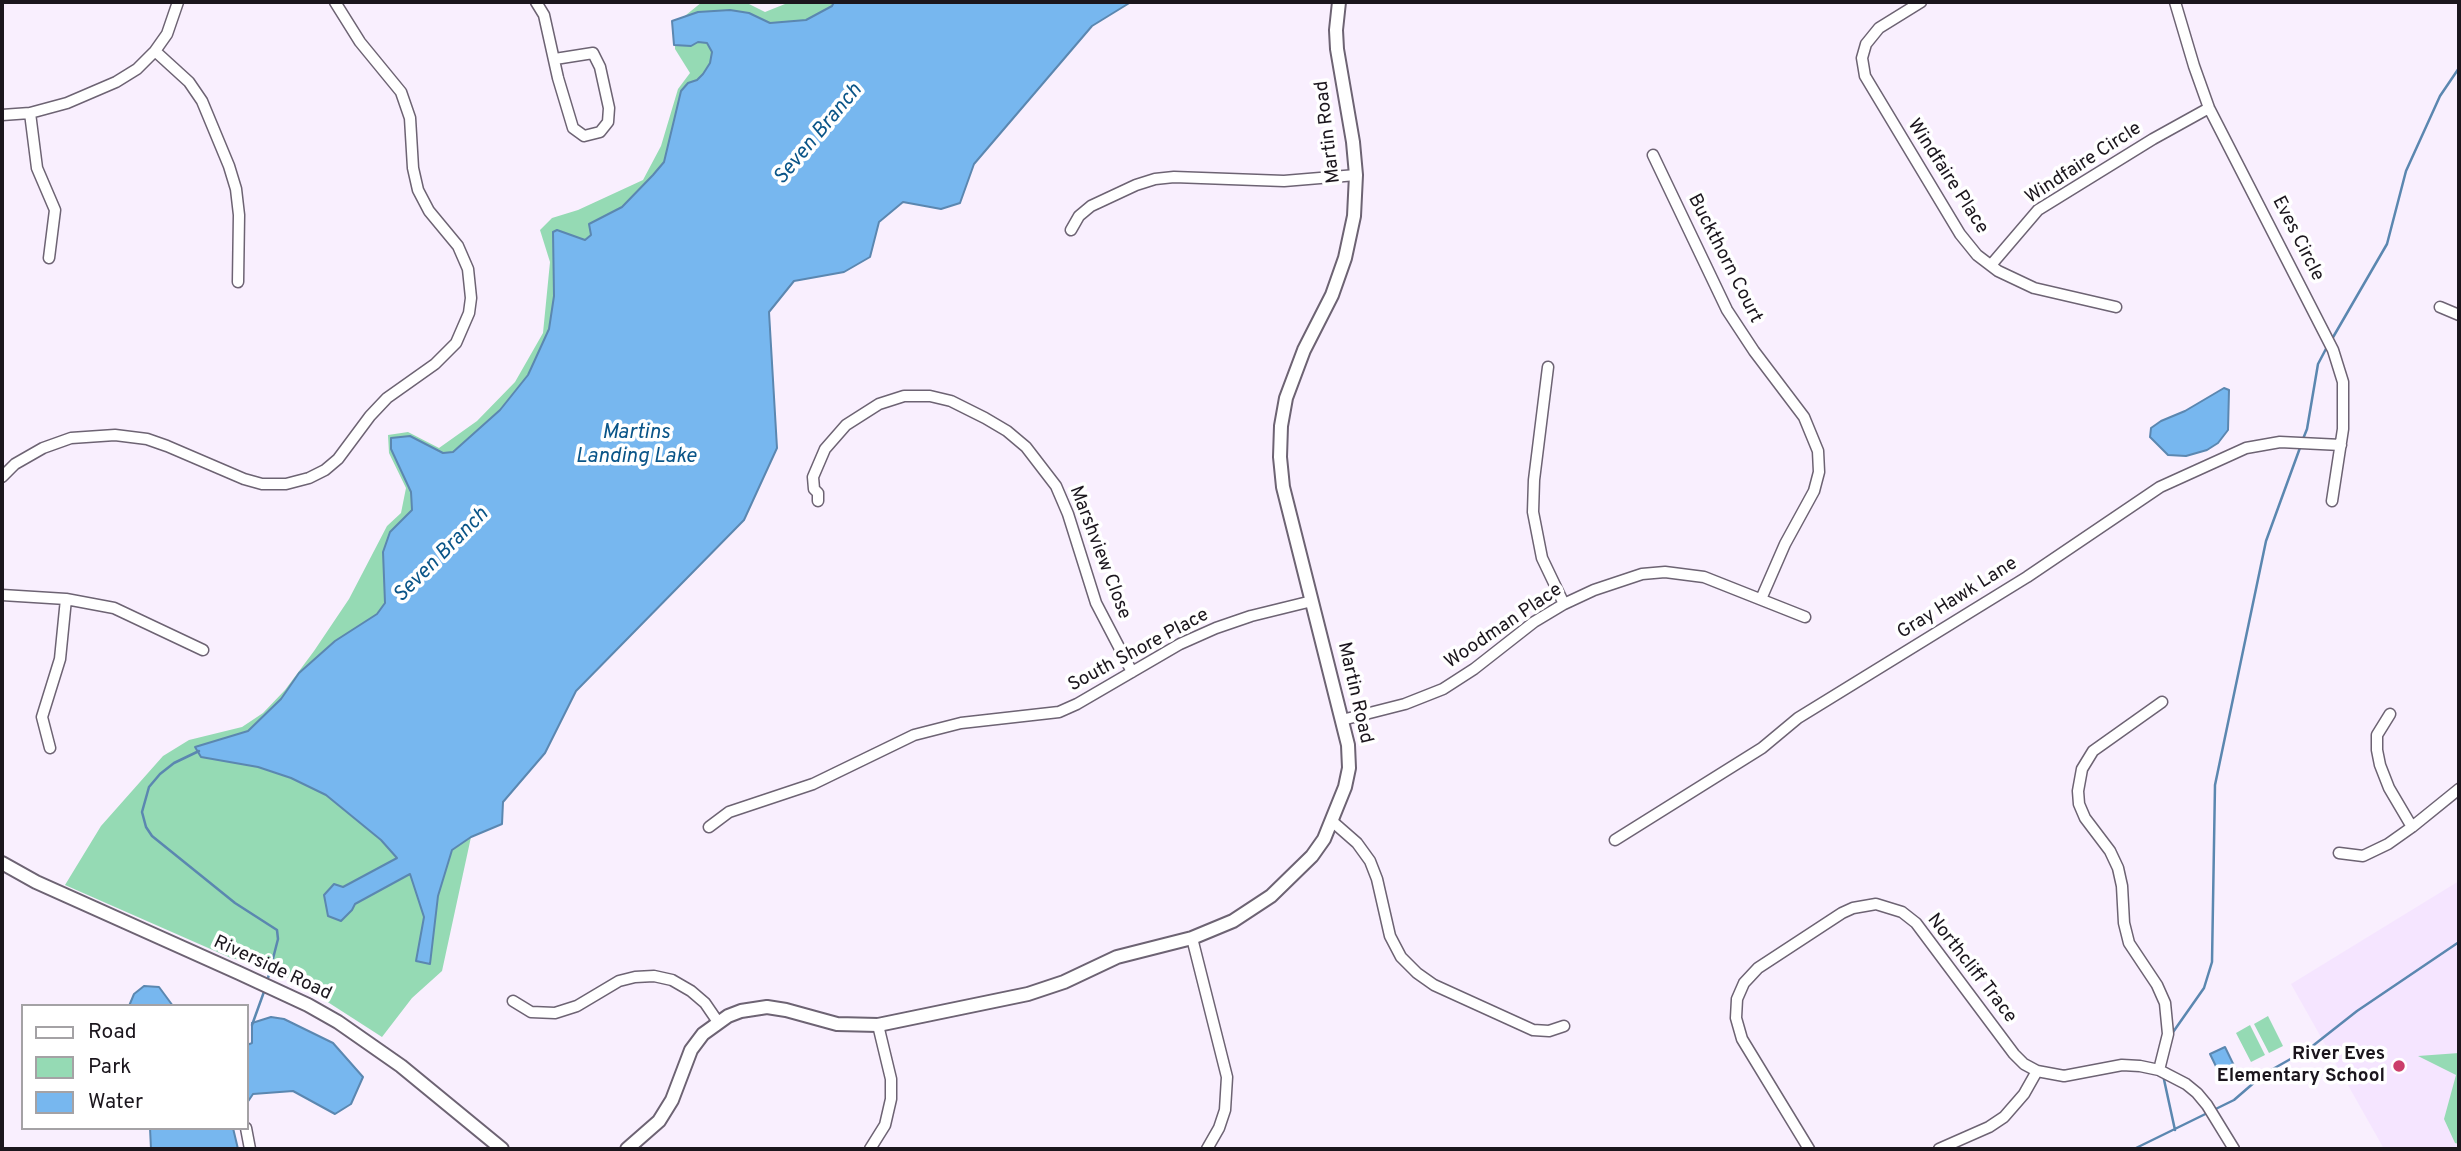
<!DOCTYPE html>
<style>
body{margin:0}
#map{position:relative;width:2461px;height:1151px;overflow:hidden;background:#f9effe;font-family:Overpass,sans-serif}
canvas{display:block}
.frame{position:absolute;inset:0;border:4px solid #1b161d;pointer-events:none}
.legend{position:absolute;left:21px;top:1004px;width:228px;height:126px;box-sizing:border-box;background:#fff;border:2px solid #a4a2a5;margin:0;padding:9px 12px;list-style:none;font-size:21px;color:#1b161d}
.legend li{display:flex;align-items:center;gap:14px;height:35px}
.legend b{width:35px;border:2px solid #a4a2a5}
</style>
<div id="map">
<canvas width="2461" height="1151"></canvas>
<div class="frame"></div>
<ul class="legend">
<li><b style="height:9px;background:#fff"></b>Road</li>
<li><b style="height:19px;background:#95dab4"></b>Park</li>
<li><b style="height:19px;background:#77b7ef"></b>Water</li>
</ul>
</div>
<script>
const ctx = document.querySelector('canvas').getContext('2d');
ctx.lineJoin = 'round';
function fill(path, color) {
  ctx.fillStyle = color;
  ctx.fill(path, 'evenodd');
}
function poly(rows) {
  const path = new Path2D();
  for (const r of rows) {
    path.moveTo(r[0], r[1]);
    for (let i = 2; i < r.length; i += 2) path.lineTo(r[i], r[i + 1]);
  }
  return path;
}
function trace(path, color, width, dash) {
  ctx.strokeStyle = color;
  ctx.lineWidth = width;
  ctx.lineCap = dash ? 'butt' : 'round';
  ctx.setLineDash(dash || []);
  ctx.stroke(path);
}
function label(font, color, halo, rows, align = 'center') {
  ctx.font = font + ' Overpass,sans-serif';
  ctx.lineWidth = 7;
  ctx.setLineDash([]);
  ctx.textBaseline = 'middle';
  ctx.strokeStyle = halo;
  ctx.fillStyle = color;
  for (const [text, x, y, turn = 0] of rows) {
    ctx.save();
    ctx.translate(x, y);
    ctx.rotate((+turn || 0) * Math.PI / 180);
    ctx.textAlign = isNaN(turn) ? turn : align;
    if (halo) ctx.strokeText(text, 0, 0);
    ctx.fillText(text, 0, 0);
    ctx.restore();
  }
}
const built = poly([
 [2459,881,2459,1149,2384,1149,2291,984]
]);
const green = poly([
 [702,2,745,2,765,12,790,2,1131,2,1092,26,974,164,960,203,941,209,903,202,879,222,870,257,844,272,794,281,769,312,777,448,744,520,576,691,545,753,503,802,502,824,471,837,442,971,412,998,382,1037,295,981,255,963,231,958,65,885,101,826,163,756,189,740,242,727,263,713,285,690,314,651,349,599,387,526,401,513,406,488,389,453,388,435,408,432,439,448,477,421,515,382,543,333,550,262,540,230,552,218,578,210,643,180,661,146,678,89,690,73,675,49,675,24],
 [2268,1016,2283,1046,2269,1053,2254,1024],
 [2250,1025,2265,1055,2251,1062,2236,1033],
 [2459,1053,2459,1144,2455,1143,2444,1119,2456,1075,2418,1056]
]);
const water = poly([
 [834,2,1131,2,1092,26,974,164,960,203,941,209,903,202,879,222,870,257,844,272,794,281,769,312,777,448,744,520,576,691,545,753,503,802,502,824,471,837,452,850,438,896,430,964,416,961,424,917,410,874,355,904,352,910,341,921,328,916,324,895,334,884,343,887,397,858,381,840,326,795,291,778,258,767,201,757,195,747,248,731,281,699,299,673,335,641,377,614,385,603,383,552,390,532,412,510,411,492,391,449,391,438,410,436,443,453,453,452,500,410,528,375,549,329,554,296,553,232,557,230,585,240,591,235,589,224,622,207,653,175,664,162,681,91,688,83,697,80,703,74,710,63,712,52,707,43,698,42,691,46,674,45,672,21,698,12,730,10,749,13,770,23,806,20,832,6,834,2],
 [2224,388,2229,390,2228,430,2218,443,2207,450,2186,456,2168,455,2150,437,2151,428,2161,421,2185,411,2224,388],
 [144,986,159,987,173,1006,129,1006,134,994,144,986],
 [271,1017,284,1019,333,1043,363,1077,351,1104,335,1114,293,1091,253,1094,247,1103,247,1045,252,1043,252,1023,271,1017],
 [2225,1047,2239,1076,2224,1083,2210,1054,2225,1047],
 [150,1128,233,1128,238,1149,151,1149,150,1128]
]);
const stream = poly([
 [2332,339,2387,244,2406,171,2440,96,2459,68],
 [2303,439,2307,429,2318,364,2328,345],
 [199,751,174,763,160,774,149,787,142,812,146,827,152,836,235,903,277,930,278,939,267,982],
 [252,1025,265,989],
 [2171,1035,2204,988,2212,962,2215,785,2266,541,2301,445],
 [2163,1075,2175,1130],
 [2134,1149,2234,1100,2264,1074,2310,1048,2357,1011,2459,942]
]);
const minor = poly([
 [536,2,544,15,558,78,573,128,584,136,600,132,608,122,609,108,600,67,593,53,555,59],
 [1921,2,1879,28,1866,44,1862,58,1865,76,1960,234,1977,255,1998,271,2034,288,2116,307],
 [2175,2,2194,66,2209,108,2333,350,2343,382,2343,429,2332,501],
 [155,51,189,82,202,101,229,166,236,189,239,215,238,282],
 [30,113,37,168,55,210,49,258],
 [2,115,30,113,67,103,116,82,137,69,155,51,167,34,178,2],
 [1653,155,1727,310,1754,351,1804,417,1818,451,1819,472,1814,491,1785,544,1761,599],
 [1071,230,1079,216,1091,206,1136,185,1155,179,1174,177,1284,181,1356,175],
 [1991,265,2038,210,2153,139,2209,108],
 [2440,307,2459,315],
 [1548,367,1534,480,1533,512,1542,558,1564,604],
 [2,477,15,464,43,448,71,438,115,435,147,439,167,446,244,479,262,484,286,484,309,478,325,470,338,459,370,416,387,398,435,364,456,343,469,313,471,298,468,269,458,246,429,211,418,190,413,168,410,118,401,92,360,42,335,2],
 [818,501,818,493,814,489,813,477,825,449,846,425,879,404,904,396,930,396,951,401,985,418,1007,431,1026,447,1056,486,1068,514,1096,603,1132,672],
 [2,595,66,599,114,608,203,650],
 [2390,714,2377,735,2377,750,2380,765,2389,788,2412,827],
 [1342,720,1405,704,1443,689,1474,669,1534,622,1564,604,1594,590,1642,574,1665,572,1704,577,1805,617],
 [50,748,42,717,60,659,66,599],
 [1333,822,1357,843,1370,861,1377,879,1390,936,1401,957,1417,973,1434,985,1533,1030,1549,1031,1564,1026],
 [709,827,729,812,813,784,914,735,961,723,1059,712,1077,704,1180,644,1216,628,1251,616,1312,601],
 [1615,840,1762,748,1798,718,2027,577,2160,487,2246,448,2280,442,2341,445],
 [2339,853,2363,856,2388,844,2412,827,2459,789],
 [1192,938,1227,1077,1225,1110,1219,1128,1207,1149],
 [513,1001,531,1012,555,1013,577,1006,619,981,635,977,654,976,672,980,691,991,705,1003,718,1022],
 [2159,1070,2168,1034,2165,1003,2157,985,2129,943,2124,923,2122,886,2118,868,2110,851,2085,818,2079,804,2078,791,2082,769,2093,751,2162,702],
 [2037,1071,2064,1076,2122,1065,2140,1066,2159,1070,2186,1084,2197,1093,2207,1105,2234,1149],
 [246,1128,250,1149],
 [870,1149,885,1125,891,1099,891,1079,878,1025],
 [1809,1149,1742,1039,1736,1018,1737,999,1744,983,1758,968,1842,913,1853,908,1876,904,1902,912,1916,923,2014,1054,2024,1064,2037,1071,2024,1094,2004,1117,1989,1127,1939,1149]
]);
const tertiary = poly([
 [2,863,36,882,239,973,308,1005,338,1022,401,1066,502,1149],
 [627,1149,659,1121,672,1100,691,1050,703,1034,728,1016,741,1011,767,1007,786,1010,837,1024,878,1025,1028,994,1064,982,1117,957,1192,938,1233,921,1271,896,1312,856,1324,839,1345,787,1349,768,1348,745,1283,487,1280,457,1281,426,1286,398,1304,350,1332,295,1345,258,1354,216,1356,175,1353,142,1337,49,1336,30,1339,2]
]);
const markers = [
 [2399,1066,7,"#cb3e6b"]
];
const streetNames = [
 ["Martin Road",1329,132,-97],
 ["Windfaire Circle",2084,164,-33],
 ["Windfaire Place",1947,177,57],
 ["Eves Circle",2297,239,63],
 ["Buckthorn Court",1724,259,63],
 ["Marshview Close",1099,553,69],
 ["Gray Hawk Lane",1958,599,-32],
 ["Woodman Place",1504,627,-34],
 ["South Shore Place",1139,651,-28],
 ["Martin Road",1354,693,77],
 ["Riverside Road",272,969,25],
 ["Northcliff Trace",1971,969,52]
];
const poiNames = [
 ["River Eves",2385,1055],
 ["Elementary School",2385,1077]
];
const waterNames = [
 ["Seven Branch",819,135,-50],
 ["Martins",636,434],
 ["Landing Lake",636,458],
 ["Seven Branch",442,556,-45]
];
fill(built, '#f5e5ff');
fill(green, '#95dab4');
fill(water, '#77b7ef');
trace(water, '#5b87b0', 2);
trace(stream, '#5b87b0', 2.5);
trace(minor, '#6d6373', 13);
trace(tertiary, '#6d6373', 16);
trace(minor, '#fff', 10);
trace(tertiary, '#fff', 12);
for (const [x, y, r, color] of markers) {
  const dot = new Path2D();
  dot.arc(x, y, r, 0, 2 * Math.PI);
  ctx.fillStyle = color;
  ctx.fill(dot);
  trace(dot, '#fff', 2.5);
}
label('19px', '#1b161d', '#fff', streetNames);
label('bold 19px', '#1b161d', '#fff', poiNames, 'right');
label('italic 21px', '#0a5588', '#fff', waterNames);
</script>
